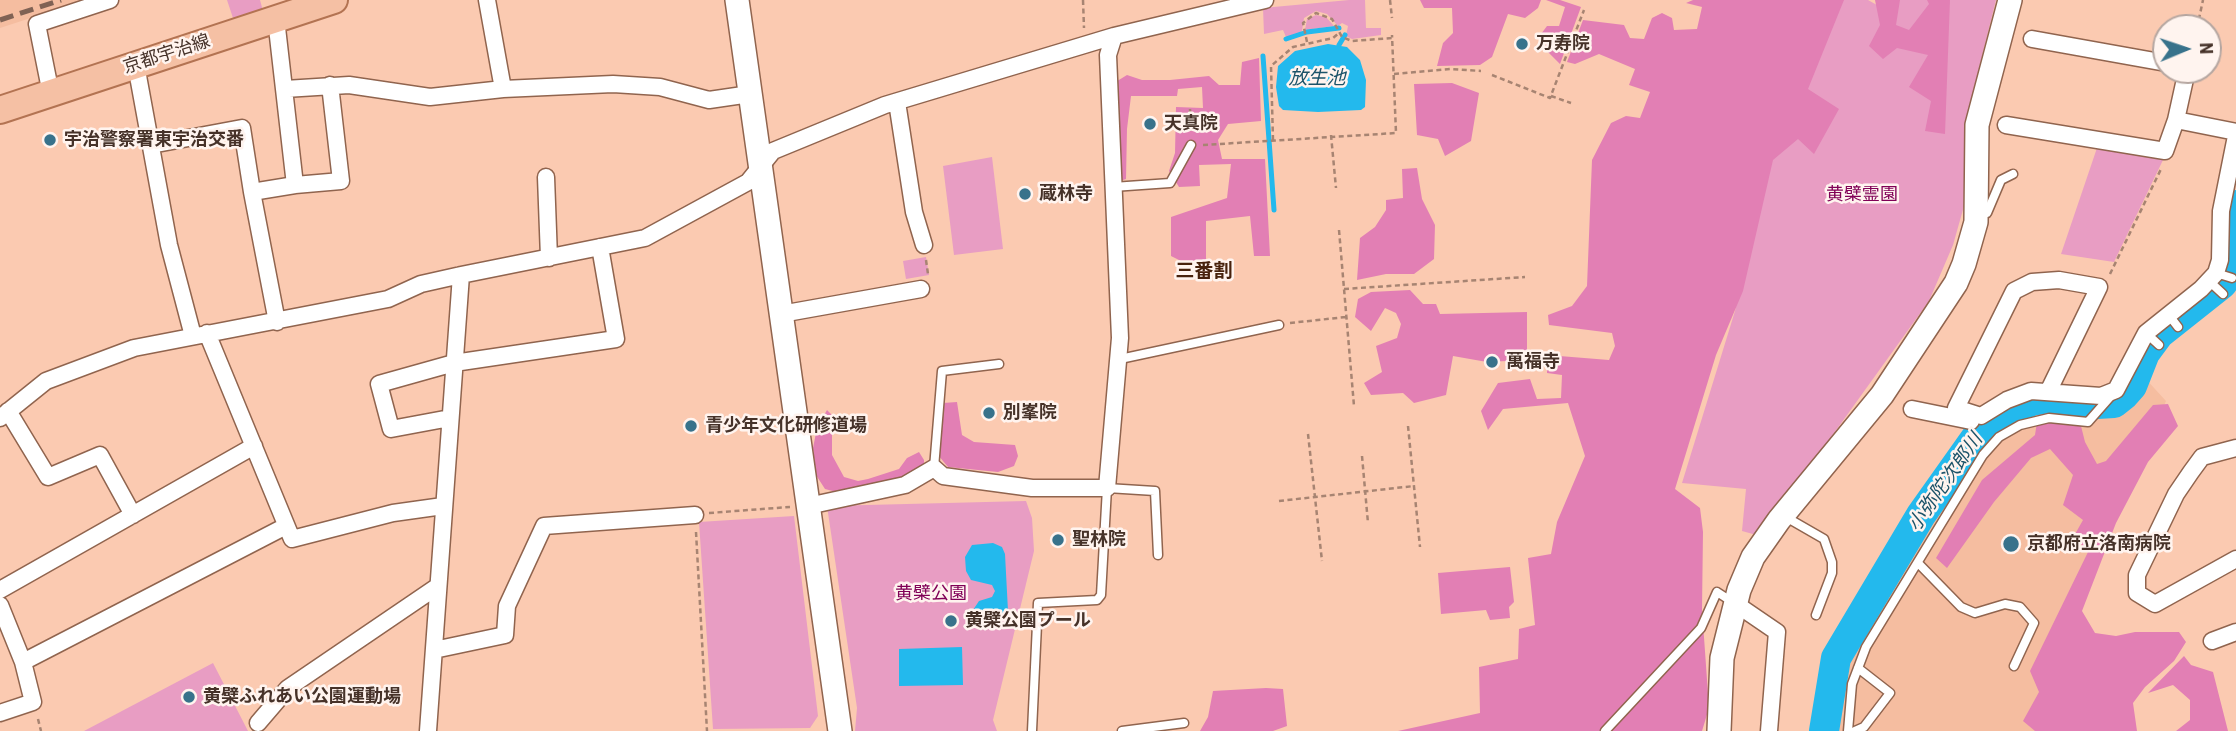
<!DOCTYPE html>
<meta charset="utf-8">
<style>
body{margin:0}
#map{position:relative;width:2236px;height:731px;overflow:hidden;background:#fbcab1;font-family:"Roboto Condensed",sans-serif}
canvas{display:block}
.north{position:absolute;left:2152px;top:14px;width:70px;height:70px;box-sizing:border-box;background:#fff4ef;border:2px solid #b5a6a0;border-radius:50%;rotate:88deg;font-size:19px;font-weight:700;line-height:28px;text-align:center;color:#463229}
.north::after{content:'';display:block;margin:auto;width:24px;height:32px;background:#38728b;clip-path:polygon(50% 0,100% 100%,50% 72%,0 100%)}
</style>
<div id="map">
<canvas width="2236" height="731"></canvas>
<div class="north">N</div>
</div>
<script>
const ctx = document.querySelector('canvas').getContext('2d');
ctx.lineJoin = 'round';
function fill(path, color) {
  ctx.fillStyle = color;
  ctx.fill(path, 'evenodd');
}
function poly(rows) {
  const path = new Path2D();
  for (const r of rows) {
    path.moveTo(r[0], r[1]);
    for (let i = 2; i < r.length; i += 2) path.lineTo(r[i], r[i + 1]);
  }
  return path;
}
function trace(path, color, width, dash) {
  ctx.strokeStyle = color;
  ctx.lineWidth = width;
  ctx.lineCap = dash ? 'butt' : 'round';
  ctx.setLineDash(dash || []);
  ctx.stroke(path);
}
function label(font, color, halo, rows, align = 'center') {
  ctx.font = font + ' "Roboto Condensed","Noto Sans JP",sans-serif';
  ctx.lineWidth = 5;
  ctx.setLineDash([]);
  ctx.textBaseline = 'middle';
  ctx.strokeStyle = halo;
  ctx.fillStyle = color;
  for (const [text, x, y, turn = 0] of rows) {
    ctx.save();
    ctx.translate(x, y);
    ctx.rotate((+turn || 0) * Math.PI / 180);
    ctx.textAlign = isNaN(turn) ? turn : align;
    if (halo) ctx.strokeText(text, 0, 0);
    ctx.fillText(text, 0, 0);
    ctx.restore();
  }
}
const built = poly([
 [0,0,86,0,0,28],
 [2144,377,2166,401,2075,610,2077,731,1838,731,1850,660,1958,478,1990,434,2014,417,2036,408,2053,407,2107,418,2119,412,2137,393]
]);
const green = poly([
 [227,0,260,0,264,15,235,24],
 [1349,0,1365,0,1366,28,1381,28,1381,35,1352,39,1346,36,1348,26,1342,23,1338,26,1327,14,1316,11,1304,18,1302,31,1295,35,1286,37,1283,30,1264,34,1263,8],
 [1843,0,1868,0,1884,9,1888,0,1996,0,1968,112,1964,206,1953,245,1929,301,1760,536,1742,531,1746,489,1682,483,1735,311,1765,161],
 [1316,15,1326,17,1334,26,1305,30,1307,19],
 [2098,145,2163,160,2114,262,2061,254],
 [992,157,1003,249,954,255,943,166],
 [926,257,929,275,906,279,903,261],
 [1026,501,1032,518,1034,551,993,720,997,731,855,731,857,708,827,506],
 [794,516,818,716,810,728,713,729,699,522],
 [213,663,248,731,84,731]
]);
const forest = poly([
 [1420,0,1541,0,1538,8,1525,18,1508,14,1492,57,1480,65,1437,66,1443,43,1453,33,1452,8,1424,8],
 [1546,0,1560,0,1581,7,1560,64,1545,49,1547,41,1538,38,1547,26,1559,26,1565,7],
 [1693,0,1844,0,1808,89,1839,109,1814,154,1798,139,1773,160,1743,291,1716,355,1675,489,1700,508,1703,532,1702,609,1709,708,1702,731,1398,731,1480,713,1479,667,1518,659,1519,629,1535,625,1528,558,1551,554,1557,522,1585,456,1568,403,1503,409,1488,430,1481,411,1498,383,1530,379,1537,399,1561,398,1562,375,1547,373,1547,355,1609,360,1615,346,1612,333,1549,325,1548,315,1572,306,1587,286,1592,160,1611,123,1626,116,1640,118,1650,92,1629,85,1635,69,1599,54,1575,64,1567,62,1583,20,1624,25,1630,38,1644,39,1652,18,1662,13,1672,18,1674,30,1697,29,1702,7,1686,3],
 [1875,0,1900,0,1896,25,1909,30,1929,4,1927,0,1950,0,1945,134,1925,131,1931,101,1909,87,1928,55,1897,48,1883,59,1869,46,1880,25],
 [1259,58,1261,121,1228,124,1218,140,1222,159,1265,159,1270,256,1254,256,1250,216,1206,221,1206,262,1183,262,1171,256,1171,217,1227,198,1231,164,1199,165,1200,186,1179,187,1169,171,1175,153,1176,107,1203,108,1202,87,1178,89,1177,96,1131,96,1127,129,1126,179,1120,181,1114,83,1127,75,1142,80,1170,80,1209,76,1219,85,1240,85,1242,62],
 [1452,83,1479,93,1471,141,1445,156,1438,139,1417,135,1414,84],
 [1417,168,1422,199,1435,225,1434,259,1414,274,1386,274,1357,280,1360,238,1375,227,1386,210,1386,200,1403,198,1402,169],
 [1410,290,1423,304,1436,304,1440,314,1527,312,1527,360,1487,362,1453,356,1446,395,1414,403,1403,393,1371,395,1364,383,1382,372,1376,346,1397,338,1401,324,1396,313,1385,308,1371,331,1355,317,1358,299,1371,292],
 [957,402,962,435,974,442,1015,445,1018,456,1014,466,998,472,948,467,938,455,942,407,943,403],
 [2168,404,2178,426,2148,462,2116,523,2082,611,2095,633,2116,636,2135,632,2179,632,2186,642,2174,661,2145,687,2133,703,2137,731,2035,731,2023,721,2039,692,2030,671,2088,552,2074,536,2083,520,2063,505,2073,475,2050,449,2031,458,1994,502,1947,568,1936,558,1982,480,2035,435,2039,409,2078,414,2085,442,2097,464,2106,461,2153,405],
 [827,410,832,415,832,455,844,477,858,481,868,479,899,469,907,458,919,452,924,460,924,470,912,477,844,494,825,489,816,475,813,448,817,428],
 [1510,567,1514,602,1509,607,1510,618,1490,620,1486,610,1441,614,1438,573],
 [2184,656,2191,665,2213,672,2228,731,2176,731,2190,720,2190,700,2173,685,2148,693],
 [1266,688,1283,689,1287,726,1273,731,1200,731,1208,717,1213,691]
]);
const water = poly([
 [1328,44,1347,47,1360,60,1366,80,1365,107,1361,110,1318,112,1283,110,1279,106,1276,87,1278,66,1295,51],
 [993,543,1002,547,1005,554,1008,611,995,627,984,629,975,624,973,610,979,601,992,597,995,591,992,585,971,580,966,571,965,557,972,545],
 [962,647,963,685,899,686,899,649]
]);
const stream = poly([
 [1286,39,1307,32,1339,28],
 [1339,45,1345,35],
 [1263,56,1274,210]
]);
const river = poly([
 [1824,731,1836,658,1921,515,1982,429,2031,401,2048,398,2097,404,2114,403,2124,395,2132,386,2145,353,2159,334,2222,284,2227,277,2236,205]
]);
const path = poly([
 [1083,0,1084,28],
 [1390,0,1392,18],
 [2197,28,2203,0],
 [1307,42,1303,23,1316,13,1332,19,1342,37,1352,41,1392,38],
 [1394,74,1450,69,1481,71],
 [1492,75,1550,98,1584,10],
 [1551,96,1571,103],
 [1190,109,1191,133],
 [1331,135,1336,188],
 [1273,140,1271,66,1293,47,1333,38,1339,33],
 [1203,145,1396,133,1392,35],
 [1339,230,1354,406],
 [926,260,928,274],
 [2110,274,2162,167],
 [1344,289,1525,277],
 [1290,323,1346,317],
 [1408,426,1420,547],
 [1308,434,1322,561],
 [1362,456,1368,523],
 [1279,501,1414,486],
 [709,513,790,507],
 [696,532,707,731],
 [38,719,41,731]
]);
const lane = poly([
 [1113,187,1170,183,1191,145],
 [1979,214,1987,213,2001,180,2013,174],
 [2216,273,2232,278],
 [2209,281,2223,294],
 [2168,314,2178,327],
 [2146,333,2159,345],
 [1120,359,1279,325],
 [934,468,942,371,999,364],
 [1784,516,1824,539,1832,562,1832,573,1816,615],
 [1918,563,1961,607,1975,613,2005,604,2020,607,2034,623,2014,666],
 [1032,731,1038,603,1097,600,1101,595,1107,488,1155,491,1158,555],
 [1122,731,1184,723],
 [1605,731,1701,628,1717,592,1734,603],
 [1848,731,1852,684,1866,647,1983,455,1999,437,2020,425,2049,418,2088,422,2110,397],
 [1855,731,1864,727,1890,693,1858,668]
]);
const street = poly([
 [487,0,503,89,613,84,660,87,709,100,750,94],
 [276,19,295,185,252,192,277,322],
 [2032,39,2166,63],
 [136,65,169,245,193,336],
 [285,89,349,85,430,97,503,89],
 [51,94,37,24,110,0],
 [897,102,914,212,924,245],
 [2176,120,2236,132],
 [2006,125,2165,151,2176,120,2187,70],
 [151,145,242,128,252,192],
 [546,177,549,258],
 [295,185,341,181,330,85],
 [781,314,921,289],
 [207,333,292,539,393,513,443,506],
 [2049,390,2099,287,2059,280,2032,282,2014,291,1956,408,1981,416,2007,400,2031,391,2101,396,2116,390,2146,333,2201,289,2216,273,2220,260,2221,211,2236,136],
 [1912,409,1971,421],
 [8,411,48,477,100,455,133,515],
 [0,418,46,381,134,348,388,299,421,284,461,275,645,238,748,182,773,151,885,105,1114,36,1265,0],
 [450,418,391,429,379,384,454,363,616,339,600,247],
 [2236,448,2202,457,2191,472,2176,494,2137,575,2137,593,2155,604,2236,559],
 [808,506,905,485,934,468,943,476,1032,488,1107,488,1120,338,1108,55,1114,36],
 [0,590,254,446],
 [1736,604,1777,632,1769,731],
 [0,605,23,662,33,702,0,713],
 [2212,641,2236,632],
 [434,650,505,635,507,606,544,526,695,515],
 [23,662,286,526],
 [258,723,288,688,438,586],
 [428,731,461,275]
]);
const secondary = poly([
 [737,0,840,731],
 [1719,731,1722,658,1739,590,1753,557,1779,520,1882,395,1956,283,1964,264,1976,222,1977,125,2010,0]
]);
const primary = poly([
 [0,110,334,0]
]);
const rail = poly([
 [0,20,61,0]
]);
const markers = [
 [1522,44,7,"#38728b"],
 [1150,124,7,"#38728b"],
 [50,140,7,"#38728b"],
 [1025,194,7,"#38728b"],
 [1492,362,7,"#38728b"],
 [989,413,7,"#38728b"],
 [691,426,7,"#38728b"],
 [1058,540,7,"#38728b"],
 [2011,544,9,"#38728b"],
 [951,621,7,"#38728b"],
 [189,697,7,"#38728b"]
];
const poiNames = [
 ["万寿院",1536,44],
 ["天真院",1164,124],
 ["宇治警察署東宇治交番",64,140],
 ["蔵林寺",1039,194],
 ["萬福寺",1506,362],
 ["別峯院",1003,413],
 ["青少年文化研修道場",705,426],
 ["聖林院",1072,540],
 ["京都府立洛南病院",2027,544],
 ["黄檗公園プール",965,621],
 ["黄檗ふれあい公園運動場",203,697]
];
const streetNames = [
 ["京都宇治線",167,55,-18]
];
const parkNames = [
 ["黄檗霊園",1862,195],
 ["黄檗公園",931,594]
];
const waterNames = [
 ["放生池",1317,79],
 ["小弥陀次郎川",1946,483,-55]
];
const neighbourhoodNames = [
 ["三番割",1204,272]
];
fill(built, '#f5bda0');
fill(green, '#e89dc3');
fill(forest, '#e27fb4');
fill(water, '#23b9ed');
trace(stream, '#23b9ed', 5);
trace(river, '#23b9ed', 30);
trace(lane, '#90644e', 11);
trace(street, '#90644e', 19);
trace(secondary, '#90644e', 26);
trace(primary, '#b37352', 30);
trace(path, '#a78472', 2.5, [5, 3.5]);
trace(lane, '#fff', 8);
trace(street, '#fff', 16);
trace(secondary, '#fff', 23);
trace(primary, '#f5c0a4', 26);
trace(rail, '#806254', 5, [14, 7]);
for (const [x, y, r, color] of markers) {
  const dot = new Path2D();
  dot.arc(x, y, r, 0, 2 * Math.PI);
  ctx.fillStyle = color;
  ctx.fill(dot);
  trace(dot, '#fff4ef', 2.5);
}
label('bold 18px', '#463229', '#fff4ef', poiNames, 'left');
label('18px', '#463229', '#fff4ef', streetNames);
label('18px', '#800157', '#fff4ef', parkNames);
label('italic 19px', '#1c5369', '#fff4ef', waterNames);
label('bold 19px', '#48220d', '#fff4ef', neighbourhoodNames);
</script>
